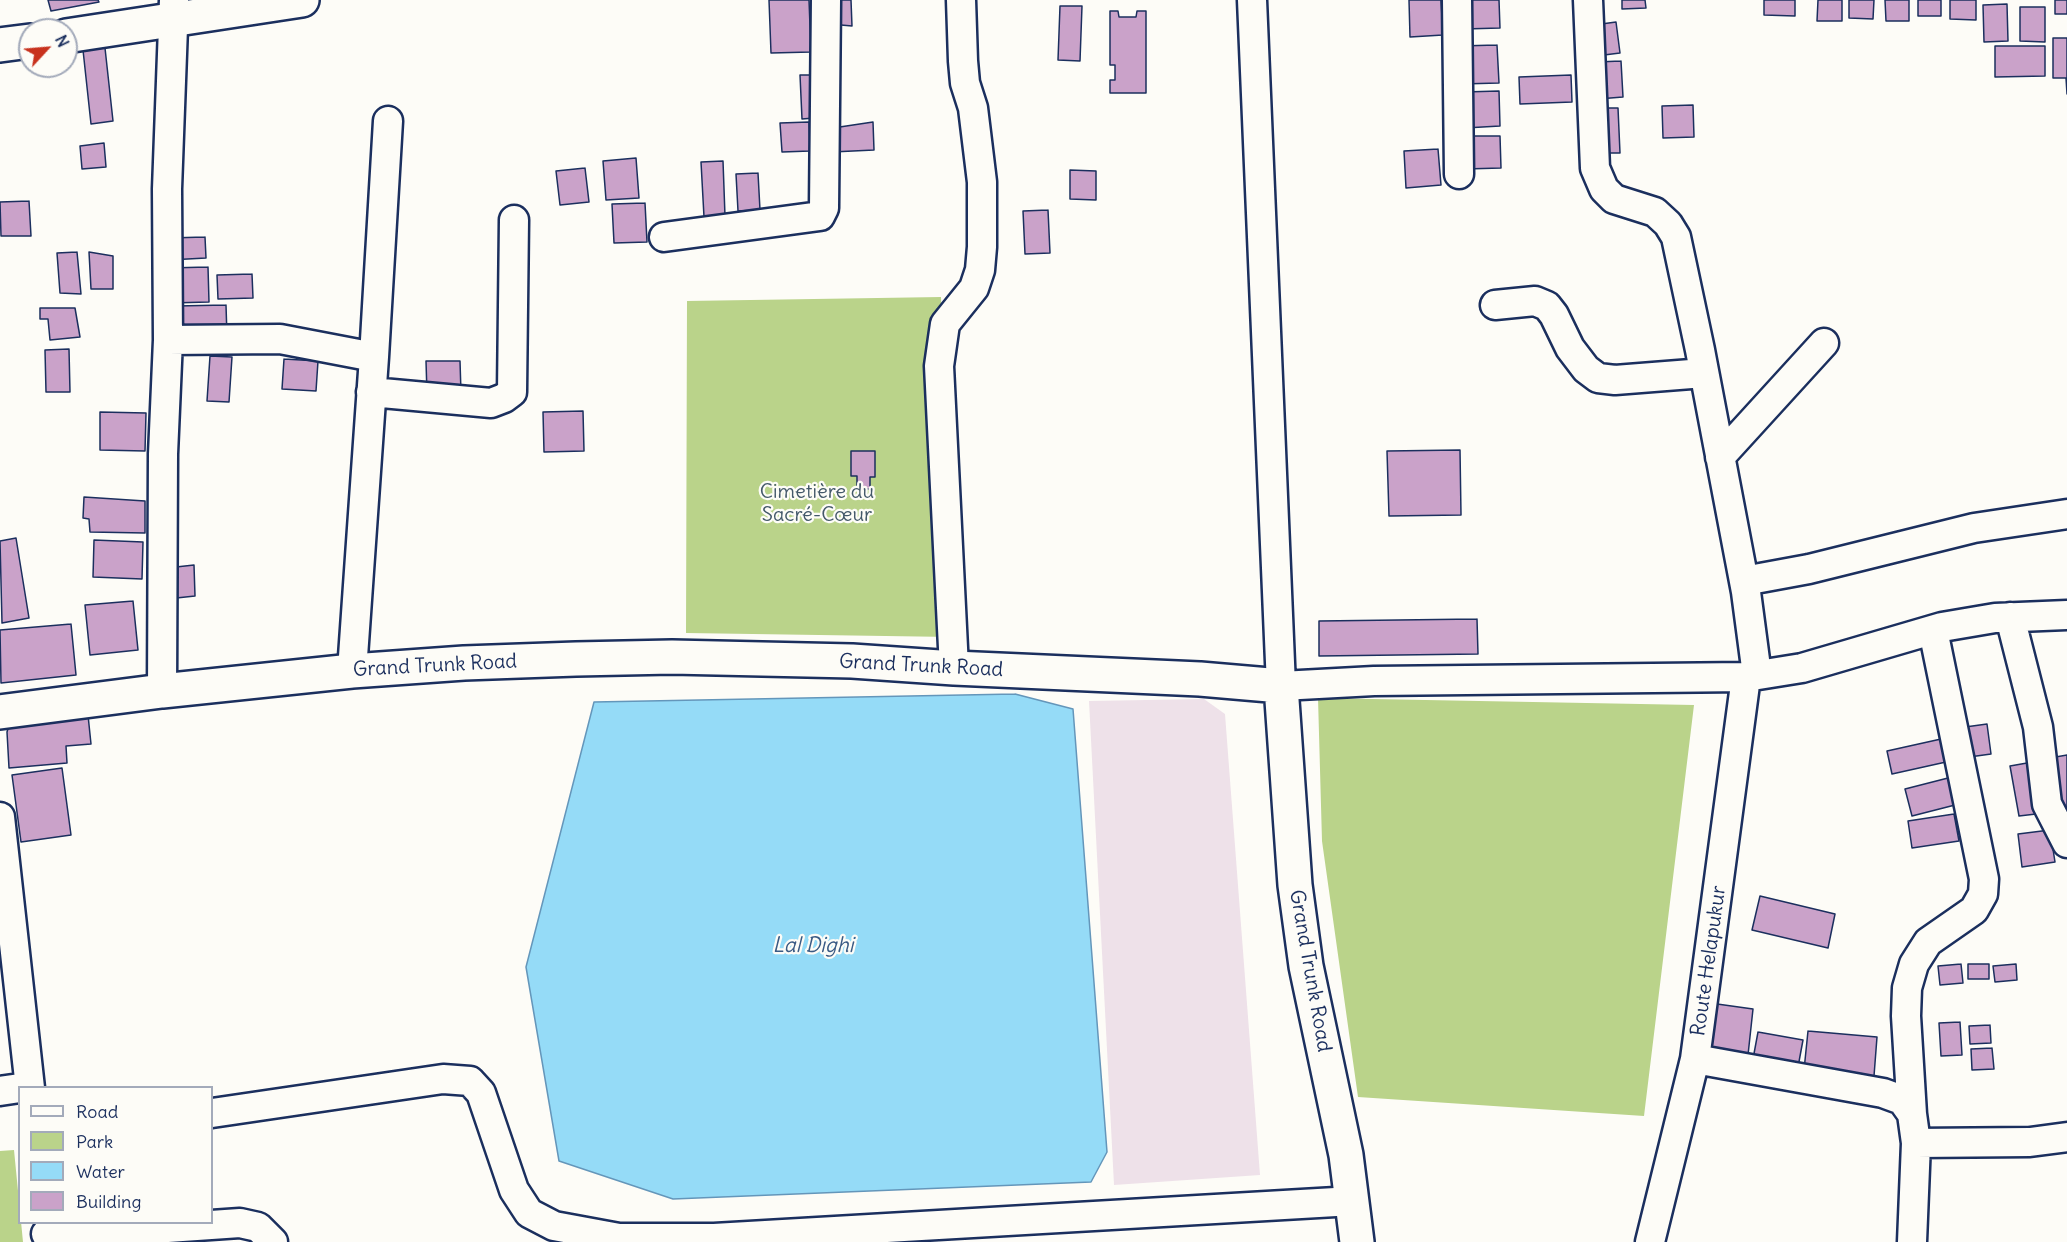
<!DOCTYPE html>
<meta charset="utf-8">
<style>
body{margin:0}
#map{position:relative;width:2067px;height:1242px;overflow:hidden;background:#fdfcf7;font-family:Delius,sans-serif}
canvas{display:block}
.legend{position:absolute;left:18px;top:1086px;width:195px;height:138px;box-sizing:border-box;background:#fdfcf7;border:2px solid #a3aaba;margin:0;padding:8px 10px;list-style:none;font-size:18px;color:#1b2f5e}
.legend li{display:flex;align-items:center;gap:12px;height:30px}
.legend b{width:30px;border:2px solid #a3aaba}
.north{position:absolute;left:18px;top:18px;width:60px;height:60px;box-sizing:border-box;background:#fdfcf7;border:2px solid #a3aaba;border-radius:50%;rotate:64deg;font-size:16px;font-weight:700;line-height:24px;text-align:center;color:#1b2f5e}
.north::after{content:'';display:block;margin:auto;width:21px;height:27px;background:#c8321e;clip-path:polygon(50% 0,100% 100%,50% 72%,0 100%)}
</style>
<div id="map">
<canvas width="2067" height="1242"></canvas>
<ul class="legend">
<li><b style="height:8px;background:#fdfcf7"></b>Road</li>
<li><b style="height:16px;background:#bad38a"></b>Park</li>
<li><b style="height:16px;background:#95dbf7"></b>Water</li>
<li><b style="height:16px;background:#caa2c9"></b>Building</li>
</ul>
<div class="north">N</div>
</div>
<script>
const ctx = document.querySelector('canvas').getContext('2d');
ctx.lineJoin = 'round';
function fill(path, color) {
  ctx.fillStyle = color;
  ctx.fill(path, 'evenodd');
}
function poly(rows) {
  const path = new Path2D();
  for (const r of rows) {
    path.moveTo(r[0], r[1]);
    for (let i = 2; i < r.length; i += 2) path.lineTo(r[i], r[i + 1]);
  }
  return path;
}
function trace(path, color, width, dash) {
  ctx.strokeStyle = color;
  ctx.lineWidth = width;
  ctx.lineCap = dash ? 'butt' : 'round';
  ctx.setLineDash(dash || []);
  ctx.stroke(path);
}
function label(font, color, halo, rows, align = 'center') {
  ctx.font = font + ' Delius,sans-serif';
  ctx.lineWidth = 4.5;
  ctx.setLineDash([]);
  ctx.textBaseline = 'middle';
  ctx.strokeStyle = halo;
  ctx.fillStyle = color;
  for (const [text, x, y, turn = 0] of rows) {
    ctx.save();
    ctx.translate(x, y);
    ctx.rotate((+turn || 0) * Math.PI / 180);
    ctx.textAlign = isNaN(turn) ? turn : align;
    if (halo) ctx.strokeText(text, 0, 0);
    ctx.fillText(text, 0, 0);
    ctx.restore();
  }
}
const built = poly([
 [1204,699,1225,714,1260,1175,1114,1185,1089,701]
]);
const green = poly([
 [941,297,952,637,686,633,687,301],
 [1318,698,1694,705,1644,1116,1358,1097,1322,841],
 [14,1150,23,1242,0,1242,0,1151]
]);
const water = poly([
 [1015,694,1073,709,1107,1152,1091,1182,673,1199,559,1161,526,967,594,702,1015,694]
]);
const building = poly([
 [48,0,98,0,99,2,51,11,48,0],
 [769,0,809,0,811,52,771,53,769,0],
 [829,0,851,0,852,26,830,24,829,0],
 [1409,0,1441,0,1443,35,1410,37,1409,0],
 [1463,0,1499,0,1500,28,1464,29,1463,0],
 [1622,0,1645,0,1646,8,1622,9,1622,0],
 [1764,0,1795,0,1795,16,1764,15,1764,0],
 [1818,0,1842,0,1842,21,1817,21,1818,0],
 [1849,0,1874,0,1873,19,1849,18,1849,0],
 [1885,0,1909,0,1909,21,1886,21,1885,0],
 [1918,0,1941,0,1941,16,1918,16,1918,0],
 [1950,0,1976,0,1976,20,1950,19,1950,0],
 [2055,0,2067,0,2067,14,2055,14,2055,0],
 [2007,4,2008,41,1984,42,1983,5,2007,4],
 [1060,6,1082,6,1080,61,1058,60,1060,6],
 [2020,7,2045,7,2045,42,2020,41,2020,7],
 [1110,11,1118,11,1119,17,1136,17,1137,11,1146,11,1146,93,1110,93,1110,80,1115,80,1115,65,1110,65,1110,11],
 [1616,22,1620,53,1596,56,1594,25,1616,22],
 [2053,38,2067,38,2067,94,2066,78,2053,78,2053,38],
 [1497,45,1499,83,1461,84,1459,46,1497,45],
 [1995,46,2045,46,2045,76,1995,77,1995,46],
 [105,48,113,121,91,124,83,50,105,48],
 [1621,61,1623,97,1598,99,1597,62,1621,61],
 [800,75,812,75,814,118,802,119,800,75],
 [1571,75,1572,102,1520,104,1519,77,1571,75],
 [1499,91,1500,126,1465,128,1464,92,1499,91],
 [1693,105,1694,137,1663,138,1662,106,1693,105],
 [1596,108,1618,108,1620,153,1598,153,1596,108],
 [809,122,810,151,782,152,780,123,809,122],
 [873,122,874,150,832,152,833,128,873,122],
 [1464,136,1500,136,1501,168,1465,169,1464,136],
 [104,143,106,167,82,169,80,146,104,143],
 [1438,149,1441,185,1406,188,1404,151,1438,149],
 [636,158,639,198,606,200,603,161,636,158],
 [723,161,725,216,704,217,701,162,723,161],
 [585,168,589,202,560,205,556,171,585,168],
 [1070,170,1096,171,1096,200,1070,199,1070,170],
 [758,173,760,210,738,211,736,174,758,173],
 [29,201,31,236,1,236,0,202,29,201],
 [645,203,647,242,614,243,612,204,645,203],
 [1048,210,1050,253,1025,254,1023,211,1048,210],
 [205,237,206,258,169,260,169,238,205,237],
 [77,252,81,294,60,293,57,253,77,252],
 [89,252,113,256,113,289,91,289,89,252],
 [208,267,209,302,170,303,168,268,208,267],
 [252,274,253,298,218,299,217,275,252,274],
 [226,305,227,337,177,339,176,306,226,305],
 [40,308,75,308,80,337,50,340,48,319,40,319,40,308],
 [69,349,70,392,46,392,45,350,69,349],
 [210,356,232,357,229,402,207,401,210,356],
 [284,359,318,361,316,391,282,389,284,359],
 [426,361,460,361,461,393,427,394,426,361],
 [583,411,584,451,544,452,543,412,583,411],
 [100,412,146,413,145,451,100,450,100,412],
 [1460,450,1461,515,1389,516,1387,451,1460,450],
 [851,451,875,451,875,477,870,477,870,489,857,489,857,476,851,476,851,451],
 [84,497,145,501,145,533,90,532,89,519,83,518,84,497],
 [16,538,29,618,2,623,0,541,16,538],
 [94,540,143,542,142,579,93,577,94,540],
 [194,565,195,596,167,599,167,568,194,565],
 [133,601,138,650,90,655,85,605,133,601],
 [1477,619,1478,654,1319,656,1319,621,1477,619],
 [71,624,76,675,1,683,0,630,71,624],
 [88,715,91,744,66,746,67,763,9,768,7,732,9,725,88,715],
 [1987,724,1991,754,1962,758,1958,728,1987,724],
 [1941,739,1946,762,1892,774,1887,751,1941,739],
 [2067,755,2067,809,2057,811,2050,758,2067,755],
 [2027,763,2036,814,2019,816,2010,766,2027,763],
 [62,768,71,835,21,842,12,775,62,768],
 [1948,778,1955,805,1912,816,1905,789,1948,778],
 [1954,814,1959,841,1912,848,1908,821,1954,814],
 [2050,830,2055,862,2022,867,2018,834,2050,830],
 [1760,896,1835,914,1828,948,1752,930,1760,896],
 [1961,964,1963,983,1940,985,1938,966,1961,964],
 [1968,964,1989,964,1989,979,1968,979,1968,964],
 [2016,964,2017,980,1995,982,1993,966,2016,964],
 [1710,1003,1753,1009,1748,1055,1705,1049,1710,1003],
 [1960,1022,1962,1055,1941,1056,1939,1023,1960,1022],
 [1990,1025,1991,1043,1970,1044,1969,1026,1990,1025],
 [1808,1031,1877,1037,1874,1076,1804,1070,1808,1031],
 [1758,1032,1803,1040,1798,1067,1753,1059,1758,1032],
 [1992,1048,1994,1069,1972,1070,1971,1049,1992,1048]
]);
const minor = poly([
 [1252,0,1281,686,1374,681,1746,677,1802,668,1942,627,1995,618,2067,615],
 [1457,0,1459,174],
 [1588,0,1595,168,1604,189,1614,199,1655,212,1668,224,1676,237,1700,350,1746,592,1757,675],
 [664,237,820,216,824,208,826,0],
 [1495,305,1535,301,1547,306,1554,315,1570,348,1586,369,1598,378,1615,380,1704,373],
 [168,340,280,339,374,357],
 [371,392,491,403,504,398,512,392,514,220],
 [1720,457,1824,343],
 [1744,581,1809,569,1974,528,2067,514],
 [2010,617,2038,727,2047,804,2067,843],
 [954,668,939,366,945,324,974,288,980,270,982,247,982,182,973,108,965,83,963,61,961,0],
 [352,671,374,357,388,121],
 [162,691,163,454,168,340,167,189,174,0],
 [0,817,30,1088],
 [1695,1059,1883,1093,1902,1100,1912,1114,1916,1143,2030,1142,2067,1137],
 [0,1091,20,1088],
 [212,1113,443,1079,470,1081,481,1093,514,1190,529,1213,554,1226,619,1238,714,1238,1353,1201],
 [1912,1114,1906,1016,1907,988,1914,964,1928,942,1974,910,1983,894,1984,879,1933,630],
 [46,1234,139,1230,240,1223,258,1227,273,1242],
 [1650,1242,1695,1059,1746,677],
 [1912,1242,1916,1143]
]);
const major = poly([
 [66,36,302,0],
 [0,45,30,41],
 [0,712,162,691,352,671,464,663,576,659,672,657,852,661,954,668,1200,679,1281,686,1295,885,1306,966,1346,1155,1357,1242]
]);
const parkNames = [
 ["Cimetière du",817,492],
 ["Sacré-Cœur",817,515]
];
const streetNames = [
 ["Grand Trunk Road",435,666,-3],
 ["Grand Trunk Road",921,666,3],
 ["Route Helapukur",1709,961,-82],
 ["Grand Trunk Road",1310,971,80]
];
const waterNames = [
 ["Lal Dighi",813,946]
];
fill(built, '#eee1e9');
fill(green, '#bad38a');
fill(water, '#95dbf7');
trace(water, '#6496ba', 1.5);
fill(building, '#caa2c9');
trace(building, '#1b2f5e', 1.5);
trace(minor, '#1b2f5e', 33);
trace(major, '#1b2f5e', 38);
trace(minor, '#fdfcf7', 28);
trace(major, '#fdfcf7', 33);
label('20px', '#435869', '#fdfcf7', parkNames);
label('20px', '#1b2f5e', '#fdfcf7', streetNames);
label('italic 21px', '#3a5a84', '#fdfcf7', waterNames);
</script>
